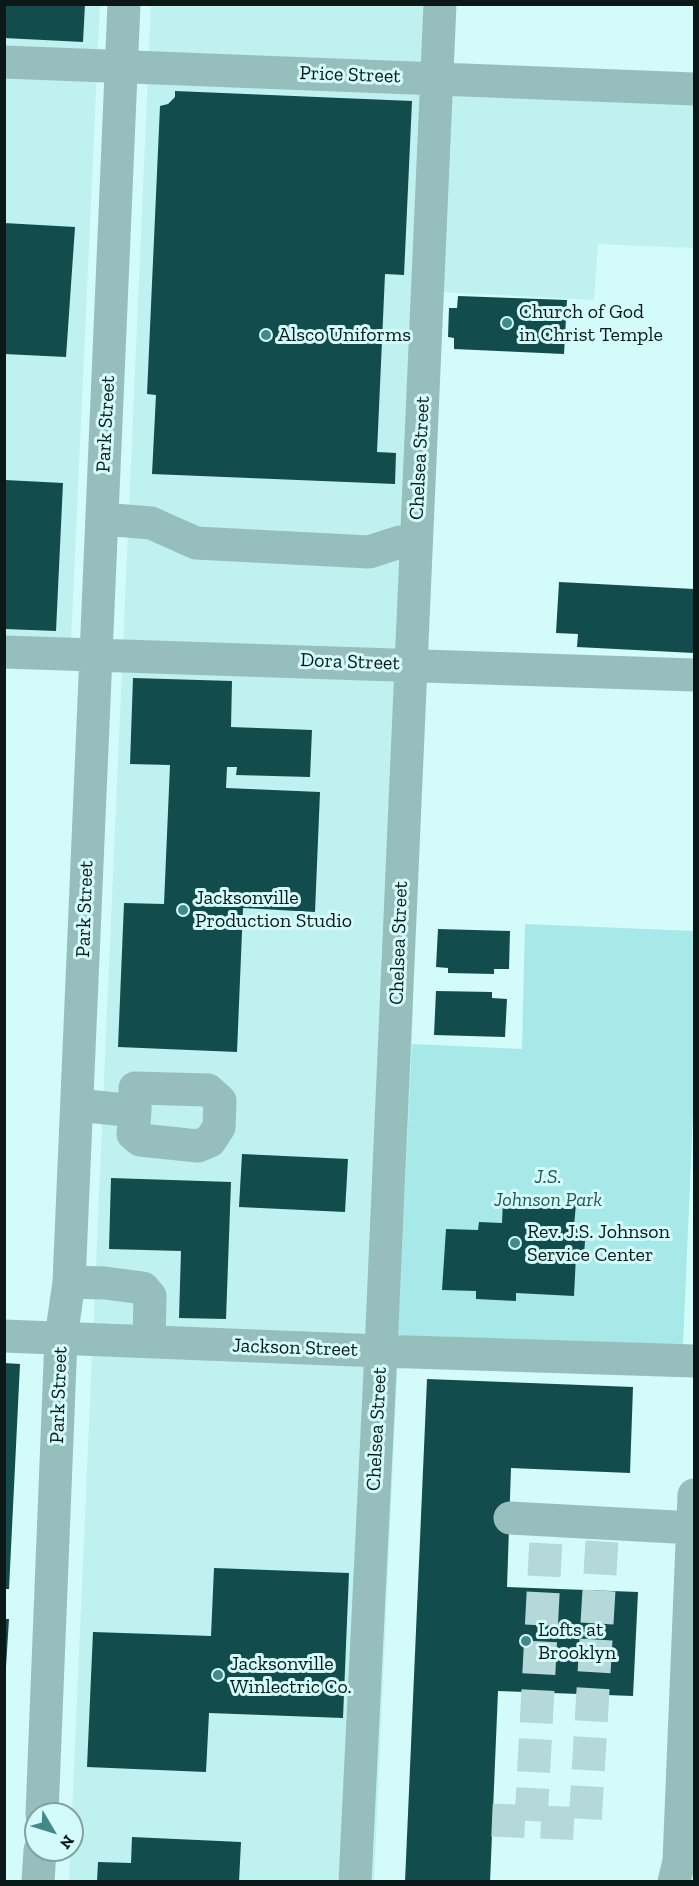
<!DOCTYPE html>
<style>
body{margin:0}
#map{position:relative;width:699px;height:1886px;overflow:hidden;background:#d3fbfa;font-family:"Zilla Slab",serif}
canvas{display:block}
.frame{position:absolute;inset:0;border:6px solid #0a1918;pointer-events:none}
.north{position:absolute;left:24px;top:1802px;width:60px;height:60px;box-sizing:border-box;background:#d3fbfa;border:2px solid #83a1a0;border-radius:50%;rotate:128deg;font-size:16px;font-weight:700;line-height:24px;text-align:center;color:#0a1918}
.north::after{content:'';display:block;margin:auto;width:21px;height:27px;background:#428a89;clip-path:polygon(50% 0,100% 100%,50% 72%,0 100%)}
</style>
<div id="map">
<canvas width="699" height="1886"></canvas>
<div class="frame"></div>
<div class="north">N</div>
</div>
<script>
const ctx = document.querySelector('canvas').getContext('2d');
ctx.lineJoin = 'round';
function fill(path, color) {
  ctx.fillStyle = color;
  ctx.fill(path, 'evenodd');
}
function poly(rows) {
  const path = new Path2D();
  for (const r of rows) {
    path.moveTo(r[0], r[1]);
    for (let i = 2; i < r.length; i += 2) path.lineTo(r[i], r[i + 1]);
  }
  return path;
}
function trace(path, color, width, dash) {
  ctx.strokeStyle = color;
  ctx.lineWidth = width;
  ctx.lineCap = dash ? 'butt' : 'round';
  ctx.setLineDash(dash || []);
  ctx.stroke(path);
}
function label(font, color, halo, rows, align = 'center') {
  ctx.font = font + ' "Zilla Slab",serif';
  ctx.lineWidth = 6;
  ctx.setLineDash([]);
  ctx.textBaseline = 'middle';
  ctx.strokeStyle = halo;
  ctx.fillStyle = color;
  for (const [text, x, y, turn = 0] of rows) {
    ctx.save();
    ctx.translate(x, y);
    ctx.rotate((+turn || 0) * Math.PI / 180);
    ctx.textAlign = isNaN(turn) ? turn : align;
    if (halo) ctx.strokeText(text, 0, 0);
    ctx.fillText(text, 0, 0);
    ctx.restore();
  }
}
const built = poly([
 [5,5,100,5,71,640,5,637],
 [151,5,454,5,450,94,694,105,694,248,598,244,594,300,441,292,419,790,412,1044,374,1881,69,1882]
]);
const green = poly([
 [525,924,694,931,694,1090,683,1345,398,1335,412,1044,522,1049]
]);
const building = poly([
 [4,4,85,4,83,42,4,38],
 [175,91,412,101,404,275,385,274,377,452,396,453,395,484,152,474,156,395,147,394,160,106,168,104,175,97],
 [4,223,75,227,66,357,4,354],
 [458,296,567,300,564,354,454,349,454,338,448,337,449,308,457,308],
 [5,480,63,483,56,631,5,629],
 [559,582,694,589,694,653,577,647,578,634,556,633],
 [133,678,232,681,231,727,312,730,310,777,236,775,237,767,227,767,226,788,320,792,315,912,243,908,237,1052,118,1047,124,903,164,904,170,765,130,764],
 [438,929,510,931,509,969,494,969,494,974,448,973,448,968,436,967],
 [436,991,492,992,492,998,507,999,505,1037,434,1035],
 [242,1154,348,1159,345,1212,239,1207],
 [111,1178,231,1182,226,1319,179,1318,181,1251,109,1249],
 [503,1200,576,1204,574,1226,586,1227,584,1255,576,1255,574,1296,516,1293,516,1301,476,1299,476,1291,442,1290,446,1229,478,1230,479,1222,502,1223],
 [4,1363,20,1364,9,1589,4,1589],
 [427,1379,633,1387,630,1473,511,1468,507,1587,638,1592,633,1696,498,1691,490,1882,405,1882],
 [214,1568,349,1573,343,1718,209,1713,206,1772,87,1767,93,1632,211,1636],
 [4,1619,9,1619,6,1667,4,1667],
 [132,1837,241,1842,239,1882,97,1882,98,1862,131,1863]
]);
const minorTunnel = poly([
 [492,1820,585,1824,603,1523],
 [531,1821,547,1520]
]);
const minor = poly([
 [4,62,694,89],
 [102,519,151,523,196,543,369,552,400,542,416,543],
 [4,652,694,675],
 [77,1105,135,1111,135,1088,208,1090,220,1101,219,1127,210,1141,198,1146,140,1140,133,1134,135,1111],
 [69,1282,105,1283,143,1288,150,1296,149,1341],
 [4,1336,381,1351,694,1361],
 [510,1518,693,1528],
 [42,1814,61,1338,69,1282,124,4],
 [38,1882,40,1850],
 [355,1882,381,1351,440,4],
 [674,1882,679,1861,694,1495]
]);
const markers = [
 [507,323,6,"#428a89"],
 [266,335,6,"#428a89"],
 [183,910,6,"#428a89"],
 [515,1243,6,"#428a89"],
 [526,1641,6,"#428a89"],
 [218,1675,6,"#428a89"]
];
const streetNames = [
 ["Price Street",350,75,2],
 ["Park Street",106,424,-87],
 ["Chelsea Street",420,458,-87],
 ["Dora Street",350,662,2],
 ["Park Street",85,909,-88],
 ["Chelsea Street",399,943,-88],
 ["Jackson Street",295,1348,2],
 ["Park Street",59,1395,-88],
 ["Chelsea Street",377,1429,-87]
];
const poiNames = [
 ["Church of God",519,312],
 ["in Christ Temple",519,335],
 ["Alsco Uniforms",278,335],
 ["Jacksonville",195,898],
 ["Production Studio",195,921],
 ["Rev. J.S. Johnson",527,1232],
 ["Service Center",527,1255],
 ["Lofts at",538,1630],
 ["Brooklyn",538,1653],
 ["Jacksonville",230,1664],
 ["Winlectric Co.",230,1687]
];
const parkNames = [
 ["J.S.",548,1177],
 ["Johnson Park",548,1200]
];
fill(built, '#bff1f0');
fill(green, '#a7e9e8');
fill(building, '#134c4c');
trace(minorTunnel, '#b5d9d8', 33, [33, 16]);
trace(minor, '#96bebd', 33);
for (const [x, y, r, color] of markers) {
  const dot = new Path2D();
  dot.arc(x, y, r, 0, 2 * Math.PI);
  ctx.fillStyle = color;
  ctx.fill(dot);
  trace(dot, '#d3fbfa', 2);
}
label('20px', '#0a1918', '#d3fbfa', streetNames);
label('20px', '#0a1918', '#d3fbfa', poiNames, 'left');
label('italic 20px', '#285655', '#d3fbfa', parkNames);
</script>
